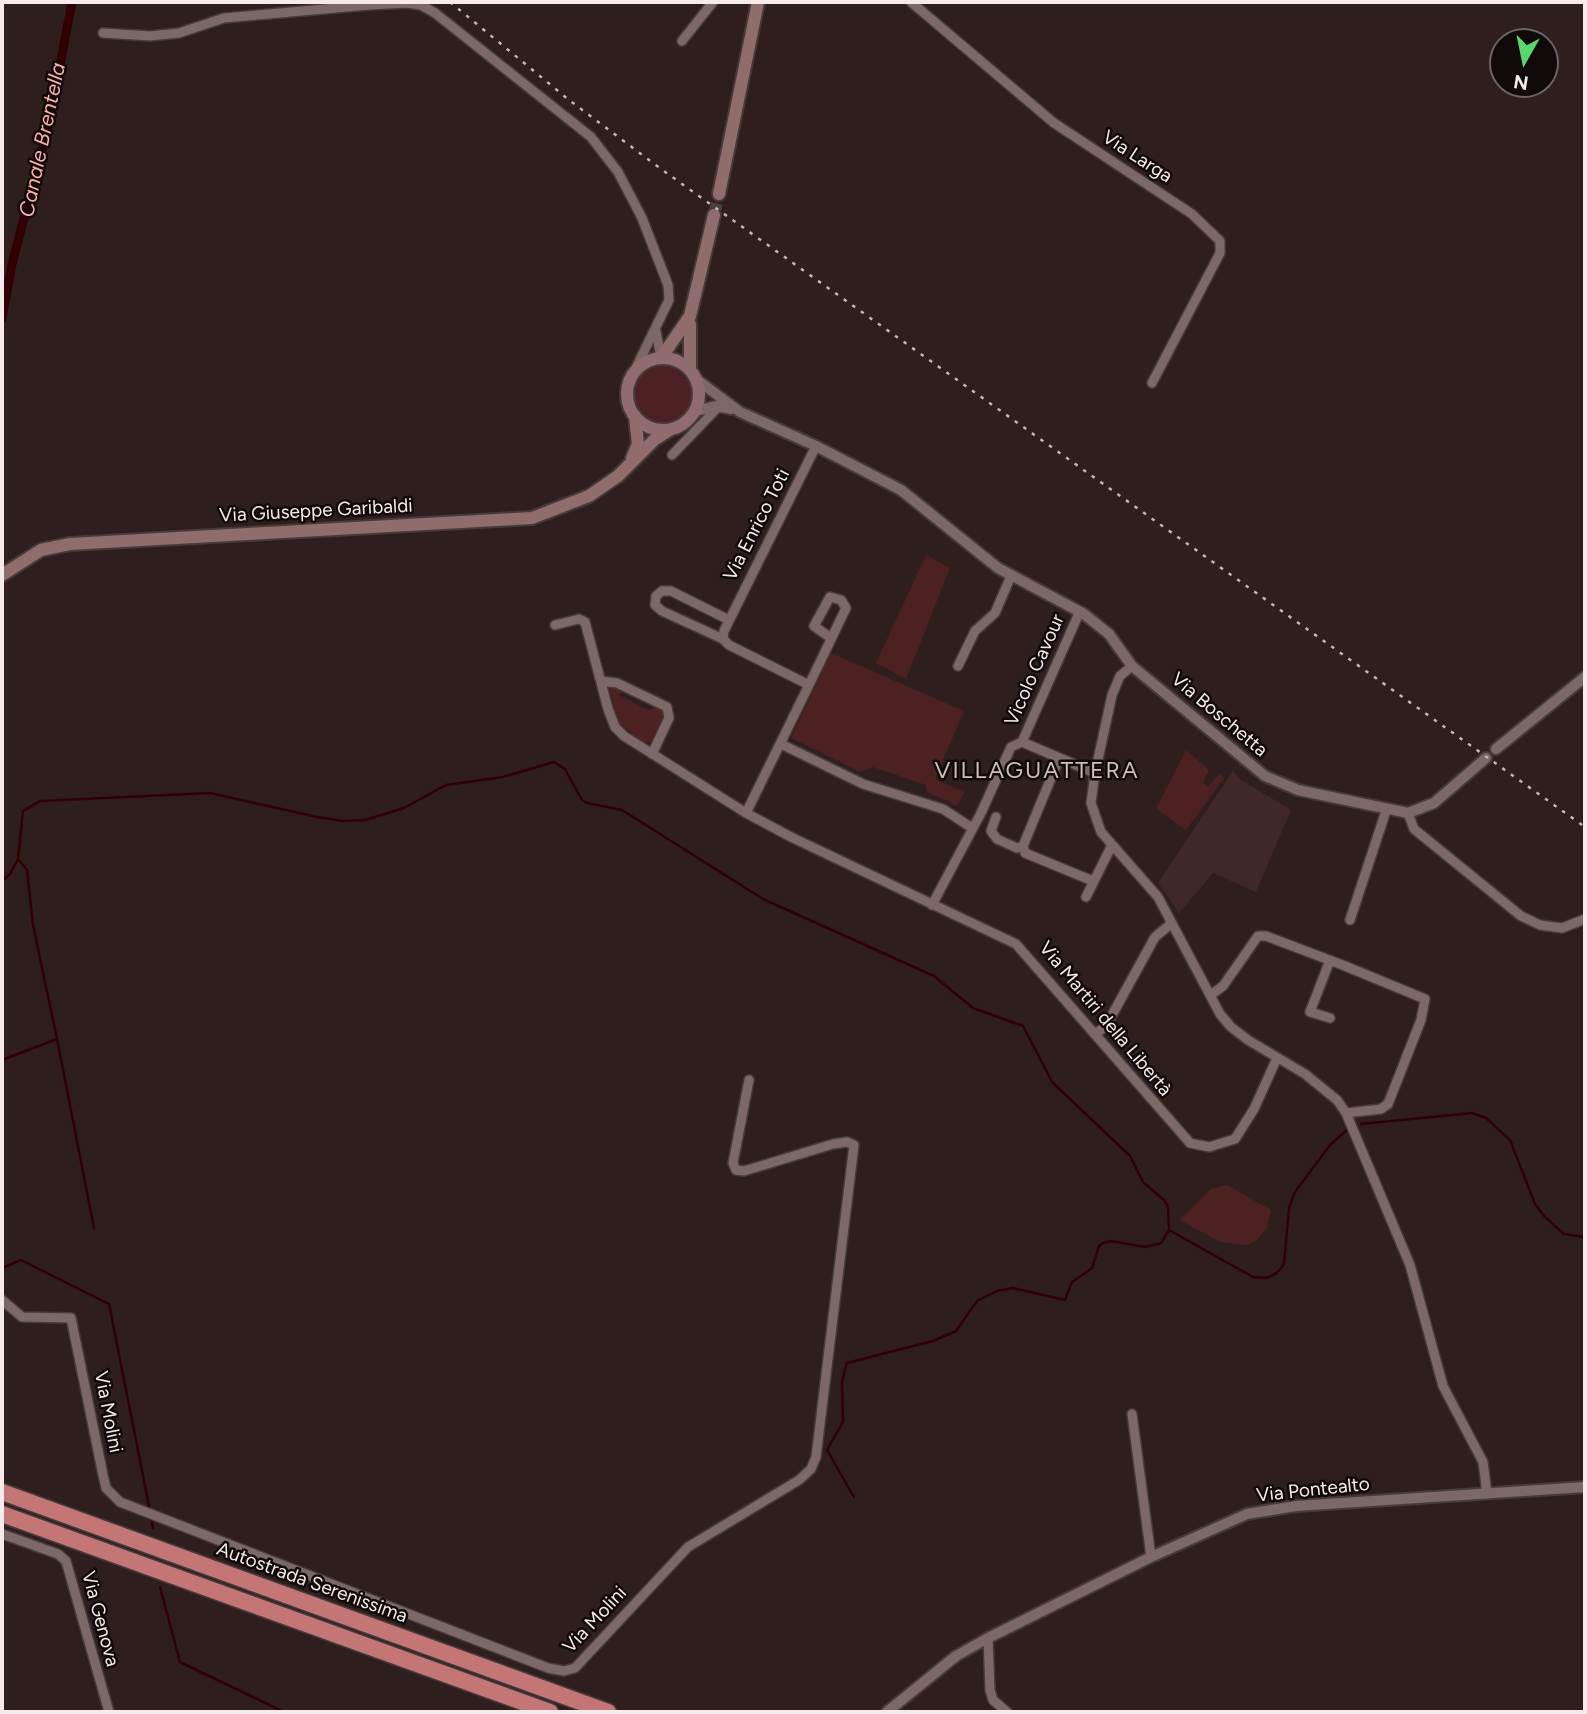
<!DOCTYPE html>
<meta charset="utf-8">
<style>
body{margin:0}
#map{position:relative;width:1587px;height:1714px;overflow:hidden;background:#2e1f1e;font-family:Figtree,sans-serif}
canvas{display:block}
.frame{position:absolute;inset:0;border:4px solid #f6ebea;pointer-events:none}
.north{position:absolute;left:1489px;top:28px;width:70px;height:70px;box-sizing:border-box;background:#110a0a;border:2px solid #6d6464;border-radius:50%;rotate:189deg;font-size:19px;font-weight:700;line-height:28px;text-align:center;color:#f6ebea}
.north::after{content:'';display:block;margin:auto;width:24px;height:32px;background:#5bd56e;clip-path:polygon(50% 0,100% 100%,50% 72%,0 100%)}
</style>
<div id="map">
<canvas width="1587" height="1714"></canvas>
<div class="frame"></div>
<div class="north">N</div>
</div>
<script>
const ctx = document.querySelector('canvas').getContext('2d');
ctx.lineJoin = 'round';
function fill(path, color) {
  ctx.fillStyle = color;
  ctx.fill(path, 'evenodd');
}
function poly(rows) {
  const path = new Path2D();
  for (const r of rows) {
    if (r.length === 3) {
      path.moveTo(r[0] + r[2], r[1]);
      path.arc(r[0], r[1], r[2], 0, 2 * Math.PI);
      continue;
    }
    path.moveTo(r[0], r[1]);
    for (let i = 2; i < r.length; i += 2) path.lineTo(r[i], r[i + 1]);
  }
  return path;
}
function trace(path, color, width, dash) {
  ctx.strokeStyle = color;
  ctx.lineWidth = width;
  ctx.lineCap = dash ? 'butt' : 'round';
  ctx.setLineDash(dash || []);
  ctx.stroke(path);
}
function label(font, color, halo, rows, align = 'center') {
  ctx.font = font + ' Figtree,sans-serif';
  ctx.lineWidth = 5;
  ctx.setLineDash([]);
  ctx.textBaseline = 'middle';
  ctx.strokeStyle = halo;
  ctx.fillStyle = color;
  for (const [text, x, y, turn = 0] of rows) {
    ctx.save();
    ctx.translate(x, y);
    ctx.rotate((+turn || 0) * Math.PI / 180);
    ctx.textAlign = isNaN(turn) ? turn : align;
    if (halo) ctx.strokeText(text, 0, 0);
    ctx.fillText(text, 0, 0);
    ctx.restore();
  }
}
const built = poly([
 [1233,771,1241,780,1291,810,1256,892,1213,873,1179,913,1158,883]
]);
const green = poly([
 [663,393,31],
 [926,555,950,568,906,679,876,663],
 [831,653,964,711,935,779,964,792,957,806,927,792,926,785,873,767,860,772,791,738],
 [614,687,623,691,619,695,648,710,657,707,664,711,665,715,654,741,644,743,618,722,609,690],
 [1186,750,1209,770,1203,783,1208,787,1219,774,1224,778,1186,830,1156,809],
 [1227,1185,1271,1210,1266,1229,1257,1240,1247,1245,1220,1242,1180,1220,1211,1189]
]);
const stream = poly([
 [2,881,10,874,18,859,23,811,40,801,210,793,317,817,343,821,365,820,404,808,446,785,503,777,554,762,565,769,582,800,587,803,622,810,763,899,934,976,973,1008,1023,1026,1052,1082,1130,1156,1143,1182,1164,1200,1168,1206,1169,1230,1253,1277,1266,1278,1277,1273,1284,1264,1289,1208,1295,1192,1330,1145,1348,1129],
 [57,1039,94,1228],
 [2,1060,57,1039,33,925,27,870,18,859],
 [1361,1124,1472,1113,1486,1118,1510,1140,1535,1204,1545,1217,1564,1234,1585,1237],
 [2,1268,21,1260,109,1304,150,1511],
 [854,1497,827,1450,843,1422,842,1382,847,1363,933,1341,956,1331,977,1301,997,1291,1013,1288,1065,1300,1072,1282,1092,1268,1099,1246,1103,1243,1111,1241,1145,1247,1161,1243,1169,1230],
 [151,1517,153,1528],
 [160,1587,180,1662,284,1712]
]);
const canal = poly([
 [2,319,12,264,49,123,72,2]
]);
const secondaryTunnel = poly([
 [714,215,719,194]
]);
const minor = poly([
 [911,2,1054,123,1192,214,1220,241,1220,253,1152,383],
 [103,33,150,36,179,33,224,18,369,5,407,3,421,5,435,13,591,137,618,172,642,218,668,285,669,300,631,378],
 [682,41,713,2],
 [656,331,661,358],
 [672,455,722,403],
 [555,625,579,619,585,622,608,709,615,727,624,736,746,813,791,837,1016,944,1190,1143,1209,1147,1235,1139,1254,1109,1277,1058],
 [723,639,662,611,655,605,656,596,662,591,671,591,729,620],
 [958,666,975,631,995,613,1011,576],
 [1132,666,1120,676,1112,695,1095,773,1091,803,1101,832,1158,897,1220,1014,1231,1027,1248,1040,1305,1074,1337,1100,1346,1113,1410,1265,1443,1386,1483,1462,1487,1494],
 [601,681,617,683,667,707,669,718,652,754],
 [809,685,846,608,841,600,830,597,814,626,831,638],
 [1022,742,1080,611],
 [781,744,863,784,943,809,972,828],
 [1059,759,1023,846,1025,853,1093,881],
 [746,813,809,685,729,645,723,639,724,631,816,446],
 [1408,813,1414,829,1521,916,1540,925,1562,928,1585,919],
 [996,817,991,831,997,839,1017,848,1023,846],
 [1086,897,1112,845],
 [932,905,981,813,1011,747,1022,742,1095,773],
 [1350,920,1386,811],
 [1212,994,1223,986,1258,936,1266,936,1345,966,1425,999,1421,1020,1388,1104,1381,1109,1346,1113],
 [1330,1018,1310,1012,1330,960],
 [1095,1034,1106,1026,1155,937,1172,923],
 [2,1300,22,1317,71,1318,103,1475,106,1488,120,1502,548,1668,564,1671,575,1668,688,1547,799,1480,811,1469,816,1457,854,1145,847,1142,833,1144,744,1171,736,1170,733,1163,749,1080],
 [1132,1414,1151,1557],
 [2,1534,58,1554,66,1561,109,1712],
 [988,1638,990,1690,993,1700,1007,1712]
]);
const tertiary = poly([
 [696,379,740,412,816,446,901,490,998,568,1084,614,1109,634,1132,666,1265,776,1298,790,1408,813,1434,803,1486,758],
 [695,411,717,406,731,409],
 [1496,749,1585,677],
 [887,1712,956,1656,988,1638,1151,1557,1247,1514,1296,1506,1585,1487]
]);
const secondary = poly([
 [719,194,758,2],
 [663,394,36],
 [661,358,690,316,714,215],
 [690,369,690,324],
 [632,458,638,444,635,416],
 [2,575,41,550,70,544,532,518,589,496,618,476,654,440,671,429]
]);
const motorway = poly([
 [2,1492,608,1712],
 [2,1514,550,1712]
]);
const rail = poly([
 [450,2,569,100,661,169,1585,827]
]);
const streetNames = [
 ["Via Larga",1137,157,33],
 ["Via Giuseppe Garibaldi",316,511,-3],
 ["Via Enrico Toti",757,525,-63],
 ["Vicolo Cavour",1035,670,-66],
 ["Via Boschetta",1219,715,40],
 ["Via Martiri della Libertà",1105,1019,50],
 ["Via Molini",108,1412,79],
 ["Via Pontealto",1313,1490,-6],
 ["Autostrada Serenissima",312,1583,20],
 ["Via Genova",100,1619,75],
 ["Via Molini",595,1620,-47]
];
const waterNames = [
 ["Canale Brentella",43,140,-78]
];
const quarterNames = [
 ["VILLAGUATTERA",1037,771]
];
fill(built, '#3e2828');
fill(green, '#4d2122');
trace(stream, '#310004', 2.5);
trace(canal, '#310004', 9);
trace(secondaryTunnel, '#4c3e3d', 12, [12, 6]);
trace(minor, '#463a3a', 12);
trace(tertiary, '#463a3a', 14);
trace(secondary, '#463a3a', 16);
trace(motorway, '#463a3a', 19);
trace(minor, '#7b6867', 9);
trace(tertiary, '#7b6867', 10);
trace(secondary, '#916c6c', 12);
trace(motorway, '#c47676', 16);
trace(rail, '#c3b7b6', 2.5, [3.5, 7]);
label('19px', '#f6ebea', '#110a0a', streetNames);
label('italic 21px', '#fdaeae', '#110a0a', waterNames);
ctx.letterSpacing = '2px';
label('23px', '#d2bdbd', '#110a0a', quarterNames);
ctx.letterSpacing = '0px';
</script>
